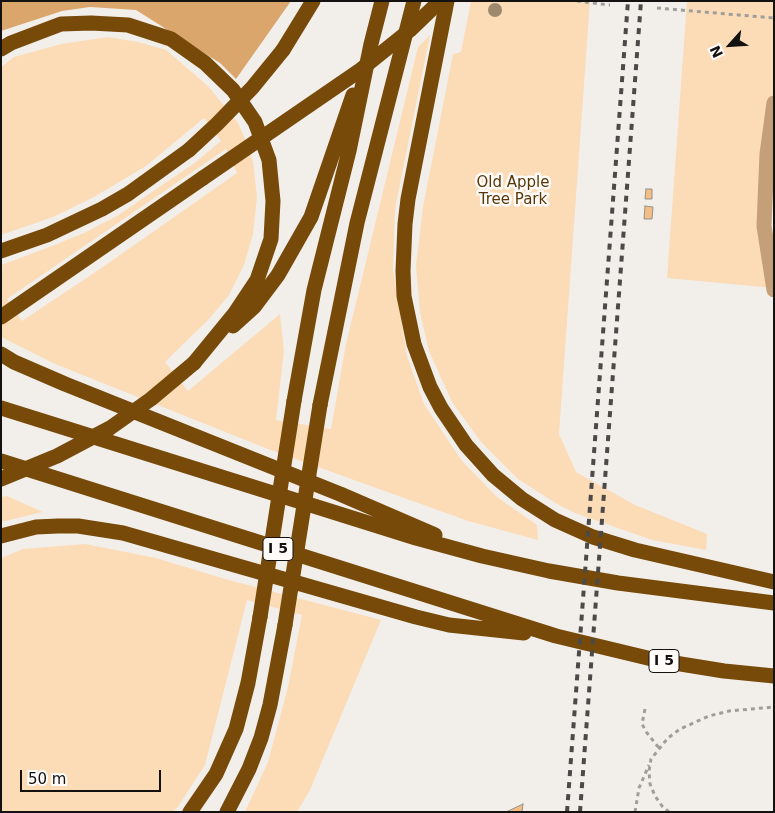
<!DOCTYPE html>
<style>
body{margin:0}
#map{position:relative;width:775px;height:813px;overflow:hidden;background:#f2efeb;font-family:"DejaVu Sans",sans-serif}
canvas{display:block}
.frame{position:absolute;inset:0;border:2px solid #131211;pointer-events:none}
.north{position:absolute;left:705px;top:20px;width:50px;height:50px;-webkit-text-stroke:4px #fffcfa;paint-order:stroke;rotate:244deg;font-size:14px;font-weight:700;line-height:20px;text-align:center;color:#131211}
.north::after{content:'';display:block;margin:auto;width:18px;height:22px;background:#131211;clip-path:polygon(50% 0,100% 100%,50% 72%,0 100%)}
.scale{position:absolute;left:20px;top:770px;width:141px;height:22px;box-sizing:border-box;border:2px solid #131211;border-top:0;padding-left:6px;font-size:15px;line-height:18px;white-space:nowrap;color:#131211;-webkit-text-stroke:4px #fffcfa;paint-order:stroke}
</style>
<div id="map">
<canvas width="775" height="813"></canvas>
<div class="frame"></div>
<div class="north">N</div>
<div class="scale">50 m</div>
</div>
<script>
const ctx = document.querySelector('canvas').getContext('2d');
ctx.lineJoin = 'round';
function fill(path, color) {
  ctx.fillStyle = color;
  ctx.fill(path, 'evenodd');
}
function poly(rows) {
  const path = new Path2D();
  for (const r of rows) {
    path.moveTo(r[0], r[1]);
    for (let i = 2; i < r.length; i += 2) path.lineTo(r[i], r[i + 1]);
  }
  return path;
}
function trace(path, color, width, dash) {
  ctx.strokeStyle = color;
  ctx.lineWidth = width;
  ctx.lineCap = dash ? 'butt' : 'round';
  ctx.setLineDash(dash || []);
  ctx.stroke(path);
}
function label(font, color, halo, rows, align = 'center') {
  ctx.font = font + ' "DejaVu Sans",sans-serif';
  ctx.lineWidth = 5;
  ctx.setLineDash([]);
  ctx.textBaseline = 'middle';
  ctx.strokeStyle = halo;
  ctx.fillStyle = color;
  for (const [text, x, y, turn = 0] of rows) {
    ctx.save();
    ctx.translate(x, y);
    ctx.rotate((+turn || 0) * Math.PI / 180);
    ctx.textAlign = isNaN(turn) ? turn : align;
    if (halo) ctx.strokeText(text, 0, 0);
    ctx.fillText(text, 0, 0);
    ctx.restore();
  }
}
const green = poly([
 [471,1,590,1,559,434,576,472,635,505,707,534,706,550,652,540,575,513,557,504,518,479,481,442,452,402,429,351,420,313,416,266,423,207,453,54,461,52],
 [687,1,774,1,774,103,767,154,773,288,667,278],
 [430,35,395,209,393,270,407,356,424,404,462,461,497,497,537,525,538,540,468,521,268,449,55,364,1,337,1,265,47,248,84,233,117,216,196,162,221,141,204,118,146,166,94,197,53,217,1,235,1,67,14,57,61,44,108,37,138,42,166,50,208,86,238,123,244,136,253,162,257,197,253,234,244,265,229,295,209,319,165,362,188,391,280,314,284,351,276,420,331,429,346,344,418,47],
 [226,149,237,173,100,269,22,321,7,299],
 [7,496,43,512,1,522,1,497],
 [85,544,156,558,225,579,381,620,310,790,297,812,245,812,268,762,288,687,302,615,247,600,205,765,177,808,172,812,1,812,1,558,23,549]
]);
const forest = poly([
 [1,1,291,1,236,79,220,63,136,10,90,7,62,11,1,31]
]);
const building = poly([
 [646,189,652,189,652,199,645,199,646,189],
 [645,206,653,207,652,219,644,219,645,206],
 [523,804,522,812,506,812,523,804]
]);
const path = poly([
 [577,1,610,5],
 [657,8,774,18],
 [645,709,642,724,647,733,659,748],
 [635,812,639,788,649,765],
 [669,812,662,806,655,796,650,784,649,771,651,759,668,738,680,729,709,716,729,711,774,707]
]);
const tertiary = poly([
 [774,103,767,154,764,226,774,290]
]);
const motorway = poly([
 [447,1,408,199,405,224,403,271,404,296,414,344,430,387,441,408,466,445,493,475,522,499,555,520,593,537,635,550,774,582],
 [1,49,11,43,61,24,91,23,128,25,171,39,205,63,233,90,255,122,269,160,273,201,271,239,257,280,235,313,194,363],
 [283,50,313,1],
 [1,251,47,235,102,209,128,194,189,150],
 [1,317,203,178],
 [233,326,254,307,278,275,311,217,353,95],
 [1,354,14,362,65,384,340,494,435,535],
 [294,401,314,290,349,151,371,44,382,1],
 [320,405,357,223,414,1],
 [1,408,416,538,482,556,549,571,618,583,774,603],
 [1,461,556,636,656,660,724,671,774,676],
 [1,536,36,527,58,526,78,526,123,533,416,617,449,625,524,633],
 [190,812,216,774,236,729,248,683,260,617],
 [227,812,249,769,261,738,270,705,285,625]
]);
const rail = poly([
 [567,812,628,1],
 [580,812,641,1]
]);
const motorwayBridge = poly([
 [189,150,217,124,252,88,283,50],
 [203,178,359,71,410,30,440,1],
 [1,479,57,456,110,428,151,399,194,363],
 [260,617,294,401],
 [285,625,320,405]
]);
const trees = [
 [495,10]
];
const shields = [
 [278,549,30],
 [664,661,30]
];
const shieldNames = [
 ["I 5",278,549],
 ["I 5",664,661]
];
const parkNames = [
 ["Old Apple",513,183],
 ["Tree Park",513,200]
];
fill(green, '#fcdbb7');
fill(forest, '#daa66c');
fill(building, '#f3be84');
trace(building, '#94918e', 1);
trace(path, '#a09e9b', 3, [4, 4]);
trace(tertiary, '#c49f77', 15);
trace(motorway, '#774a0a', 15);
trace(rail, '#4c4a48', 4, [6, 6]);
trace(motorwayBridge, '#774a0a', 15);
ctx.fillStyle = '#9d896d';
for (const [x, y] of trees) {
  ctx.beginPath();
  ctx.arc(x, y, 7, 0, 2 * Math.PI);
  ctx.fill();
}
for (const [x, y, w] of shields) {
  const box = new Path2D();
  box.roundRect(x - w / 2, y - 11.5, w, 23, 4);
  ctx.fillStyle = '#fffcfa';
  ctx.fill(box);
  trace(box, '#131211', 1);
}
label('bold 14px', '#131211', null, shieldNames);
label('15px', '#583606', '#fffcfa', parkNames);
</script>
